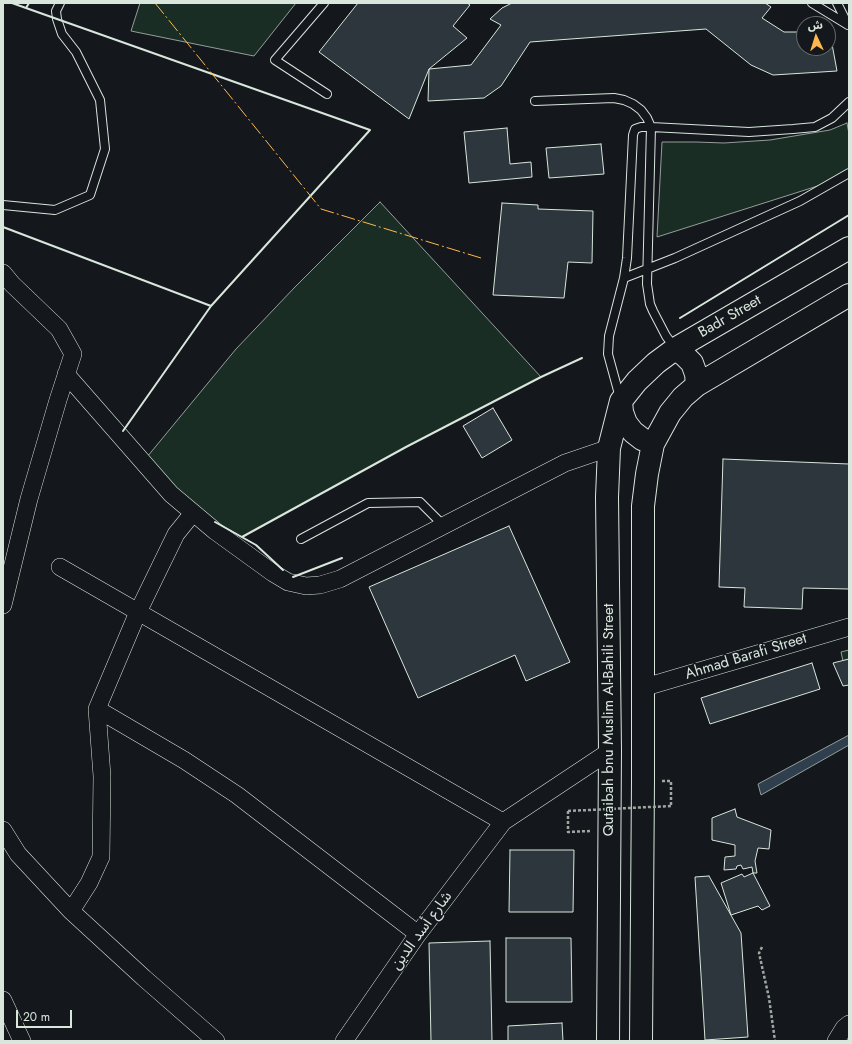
<!DOCTYPE html>
<meta charset="utf-8">
<style>
body{margin:0}
#map{position:relative;width:852px;height:1044px;overflow:hidden;background:#14181c;font-family:Jost,"Noto Sans Arabic",sans-serif}
canvas{display:block}
.frame{position:absolute;inset:0;border:4px solid #d8e6dc;pointer-events:none}
.north{position:absolute;left:796px;top:16px;width:40px;height:40px;box-sizing:border-box;background:#14181c;border:1px solid #626a69;border-radius:50%;rotate:356deg;font-size:11px;font-weight:700;line-height:16px;text-align:center;color:#d8e6dc}
.north::after{content:'';display:block;margin:auto;width:14px;height:18px;background:#ffb74d;clip-path:polygon(50% 0,100% 100%,50% 72%,0 100%)}
.scale{position:absolute;left:16px;top:1010px;width:56px;height:18px;box-sizing:border-box;border:2px solid #d8e6dc;border-top:0;padding-left:5px;font-size:12px;line-height:14px;white-space:nowrap;color:#d8e6dc;-webkit-text-stroke:3px #14181c;paint-order:stroke}
</style>
<div id="map">
<canvas width="852" height="1044"></canvas>
<div class="frame"></div>
<div class="north">ش</div>
<div class="scale">20 m</div>
</div>
<script>
const ctx = document.querySelector('canvas').getContext('2d');
ctx.lineJoin = 'round';
function fill(path, color) {
  ctx.fillStyle = color;
  ctx.fill(path, 'evenodd');
}
function poly(rows) {
  const path = new Path2D();
  for (const r of rows) {
    path.moveTo(r[0], r[1]);
    for (let i = 2; i < r.length; i += 2) path.lineTo(r[i], r[i + 1]);
  }
  return path;
}
function trace(path, color, width, dash) {
  ctx.strokeStyle = color;
  ctx.lineWidth = width;
  ctx.lineCap = dash ? 'butt' : 'round';
  ctx.setLineDash(dash || []);
  ctx.stroke(path);
}
function label(font, color, halo, rows, align = 'center') {
  ctx.font = font + ' Jost,"Noto Sans Arabic",sans-serif';
  ctx.lineWidth = 3;
  ctx.setLineDash([]);
  ctx.textBaseline = 'middle';
  ctx.strokeStyle = halo;
  ctx.fillStyle = color;
  for (const [text, x, y, turn = 0] of rows) {
    ctx.save();
    ctx.translate(x, y);
    ctx.rotate((+turn || 0) * Math.PI / 180);
    ctx.textAlign = isNaN(turn) ? turn : align;
    if (halo) ctx.strokeText(text, 0, 0);
    ctx.fillText(text, 0, 0);
    ctx.restore();
  }
}
const green = poly([
 [140,3,296,3,254,56,131,31,140,3],
 [847,123,849,134,849,176,657,237,662,142,696,142,724,143,770,140,830,130,847,123],
 [380,202,541,377,406,447,242,537,199,512,147,457,236,349,295,287,380,202],
 [849,650,849,659,843,661,841,652,849,650]
]);
const water = poly([
 [849,735,849,745,761,795,758,784,849,735]
]);
const building = poly([
 [358,3,467,3,470,5,453,26,467,38,429,69,409,119,319,52,358,3],
 [512,3,765,3,771,7,762,18,784,32,804,32,804,48,828,48,828,44,832,44,837,71,773,75,751,65,706,29,530,42,501,86,484,98,428,101,429,69,471,65,501,25,490,19,502,8,512,3],
 [507,128,510,164,531,162,532,177,469,183,464,132,507,128],
 [601,144,604,174,549,178,546,148,601,144],
 [502,203,538,205,538,209,593,211,592,263,568,262,564,298,493,295,502,203],
 [493,408,512,440,482,458,463,426,493,408],
 [723,459,849,464,849,589,803,588,802,609,744,607,745,588,719,587,723,459],
 [509,526,570,662,526,681,515,655,418,698,369,587,509,526],
 [849,659,849,685,843,686,833,663,849,659],
 [812,663,820,689,710,724,701,698,812,663],
 [735,809,737,817,771,830,769,849,758,848,755,861,757,873,753,873,752,867,743,869,741,865,737,866,736,869,724,870,725,857,735,856,735,845,712,840,712,818,735,809],
 [510,850,574,850,573,912,509,912,510,850],
 [753,873,770,906,762,910,758,906,731,915,721,883,742,874,744,877,753,873],
 [709,876,741,933,748,1037,705,1040,695,877,709,876],
 [506,938,571,938,572,1002,506,1002,506,938],
 [490,941,492,1041,431,1041,429,943,490,941],
 [562,1023,563,1041,508,1041,508,1026,562,1023]
]);
const path = poly([
 [662,781,671,781,671,806],
 [568,811,568,832,590,831],
 [762,947,759,953,769,998,775,1041]
]);
const lane = poly([
 [324,3,275,60,327,94],
 [812,3,848,25],
 [837,3,848,25],
 [535,101,614,98,624,100,633,104,641,110,647,118,651,127,647,284,650,304,653,311,666,336,675,348],
 [3,205,55,210,90,195,105,149,100,100,76,52,62,34,57,19,56,11,60,3],
 [624,278,675,258,800,201,849,173],
 [620,398,608,354,609,336,624,278,627,258,633,135,635,129,641,127,651,127,749,132,793,129,815,127,832,118,849,102],
 [301,539,368,503,420,502,444,526]
]);
const street = poly([
 [3,273,12,284,59,329,73,354,58,400,29,499,3,605],
 [66,374,171,494,215,531,273,573,288,582,306,586,320,585,340,579,565,463,609,448],
 [60,567,503,822,610,751],
 [642,688,849,627],
 [97,709,184,760,237,795,418,934],
 [3,830,18,854,71,911,144,978,216,1041],
 [71,911,89,883,101,857,102,776,97,709,138,612,176,534,193,513],
 [3,1000,22,1041],
 [344,1041,418,934,503,822],
 [836,1041,844,1028,849,1024]
]);
const primary = poly([
 [675,349,684,355,692,363,696,374,697,385],
 [621,401,622,412,626,423,633,432,642,439,653,444],
 [608,1041,610,751,607,497,609,448,621,401,637,381,656,363,675,349,849,248],
 [641,1041,643,780,643,506,647,474,653,444,670,413,683,397,697,385,849,295]
]);
const pathBridge = poly([
 [568,811,671,806]
]);
const wall = poly([
 [12,3,26,8],
 [29,3,26,8,370,130,211,306,123,431],
 [3,227,211,306],
 [680,318,849,215],
 [215,522,256,545,283,570],
 [242,537,406,447,541,377,582,358],
 [293,577,342,558]
]);
const power = poly([
 [155,3,321,209,481,258]
]);
const streetNames = [
 ["Badr Street",730,317,-30],
 ["Ahmad Barafi Street",746,657,-17],
 ["Qutaibah bnu Muslim Al-Bahili Street",609,720,-90],
 ["شارع أسد الدين",422,931,-54]
];
fill(green, '#1a2d24');
trace(green, '#939e99', 1);
fill(water, '#2f3f4d');
trace(water, '#939e99', 1);
fill(building, '#2c363c');
trace(building, '#d8e6dc', 1);
trace(lane, '#d8e6dc', 10);
trace(street, '#d8e6dc', 18);
trace(primary, '#d8e6dc', 24);
trace(path, '#9da8a2', 2.5, [3, 2]);
trace(lane, '#14181c', 8);
trace(street, '#14181c', 17);
trace(primary, '#14181c', 22);
trace(pathBridge, '#9da8a2', 2.5, [3, 2]);
trace(wall, '#d8e6dc', 2);
trace(power, '#ffb74d', 1, [14, 3, 2, 3]);
label('15px', '#d8e6dc', '#14181c', streetNames);
</script>
